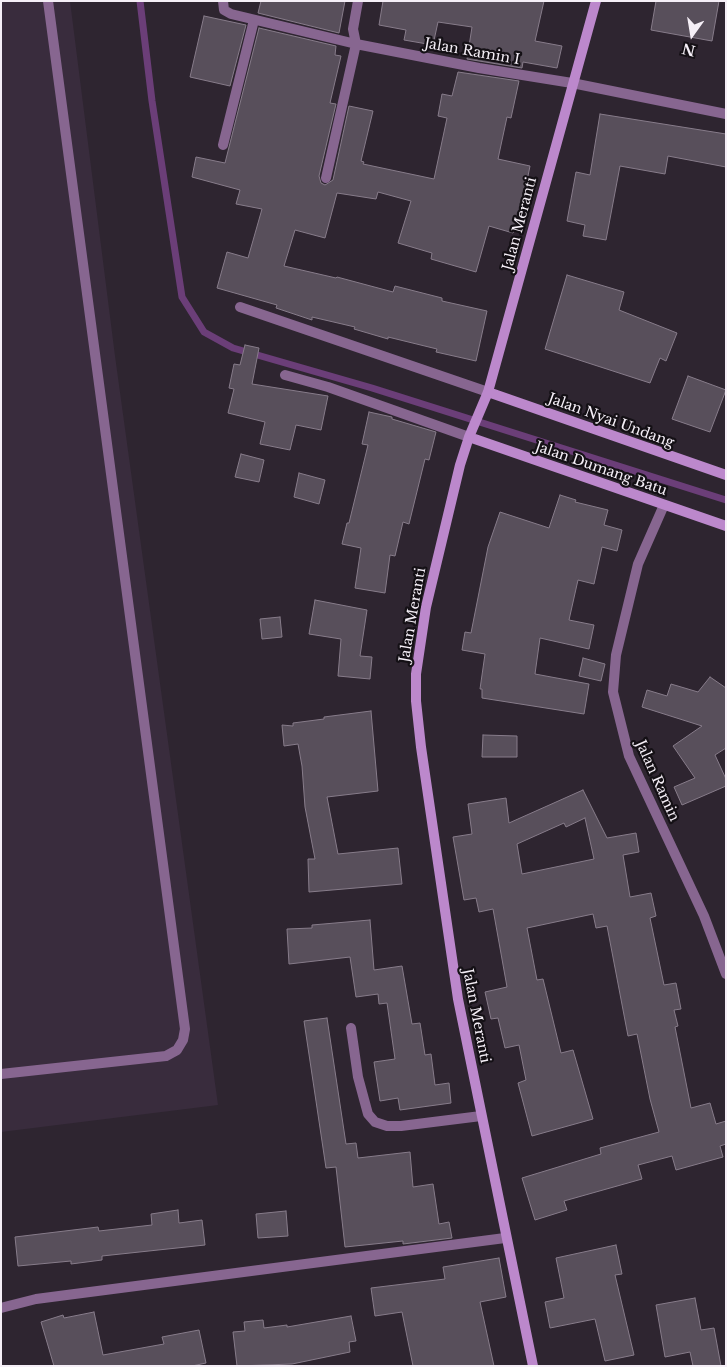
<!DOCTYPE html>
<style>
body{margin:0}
#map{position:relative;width:727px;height:1367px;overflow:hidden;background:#2e2530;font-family:"Libre Baskerville",serif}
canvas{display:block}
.frame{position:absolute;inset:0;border:2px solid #f5eff7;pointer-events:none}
.north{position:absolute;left:667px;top:10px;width:50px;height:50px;-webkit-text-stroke:4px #141015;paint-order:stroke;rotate:193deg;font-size:14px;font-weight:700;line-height:20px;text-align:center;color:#f5eff7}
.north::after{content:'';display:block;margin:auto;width:18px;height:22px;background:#f5eff7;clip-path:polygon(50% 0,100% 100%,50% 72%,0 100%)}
</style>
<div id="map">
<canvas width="727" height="1367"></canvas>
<div class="frame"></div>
<div class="north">N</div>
</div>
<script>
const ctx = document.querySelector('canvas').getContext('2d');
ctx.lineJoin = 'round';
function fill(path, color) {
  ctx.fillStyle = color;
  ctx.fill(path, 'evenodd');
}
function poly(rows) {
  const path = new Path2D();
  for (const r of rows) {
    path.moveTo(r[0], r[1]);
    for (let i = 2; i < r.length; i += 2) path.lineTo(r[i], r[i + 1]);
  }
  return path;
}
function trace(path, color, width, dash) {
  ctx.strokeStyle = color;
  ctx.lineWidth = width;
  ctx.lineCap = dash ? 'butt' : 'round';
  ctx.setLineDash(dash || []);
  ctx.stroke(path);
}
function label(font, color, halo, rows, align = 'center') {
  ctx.font = font + ' "Libre Baskerville",serif';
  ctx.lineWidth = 4.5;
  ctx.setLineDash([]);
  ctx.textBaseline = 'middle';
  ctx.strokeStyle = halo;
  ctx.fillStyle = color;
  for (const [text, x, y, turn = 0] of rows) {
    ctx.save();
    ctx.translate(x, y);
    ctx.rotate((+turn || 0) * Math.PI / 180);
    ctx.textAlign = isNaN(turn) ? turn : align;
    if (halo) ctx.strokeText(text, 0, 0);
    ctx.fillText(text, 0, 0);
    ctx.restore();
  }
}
const built = poly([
 [1,1,70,1,115,356,218,1105,1,1132]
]);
const stream = poly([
 [140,1,152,101,182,297,204,332,233,348,372,388,726,500]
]);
const building = poly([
 [261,1,345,1,339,33,258,13,261,1],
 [383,1,544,1,535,41,562,46,557,68,523,62,522,68,467,59,472,27,438,22,433,45,404,40,406,30,379,25,383,1],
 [656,1,719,1,712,41,651,30,656,1],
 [204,16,246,25,230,86,190,77,204,16],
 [259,28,336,46,335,55,341,56,330,103,336,104,319,176,321,183,325,185,333,180,349,106,373,111,361,161,364,162,363,164,434,179,447,118,438,116,442,94,452,96,458,72,519,81,511,118,507,117,498,159,530,166,524,196,513,233,489,226,476,272,431,259,432,253,398,243,411,201,378,192,376,199,337,193,325,238,295,230,284,266,336,278,337,277,393,292,395,286,442,298,442,301,487,311,476,361,436,352,437,349,388,337,388,339,354,329,355,327,312,317,312,320,276,308,277,305,217,288,227,252,248,258,262,209,236,204,240,190,192,177,196,157,225,163,259,28],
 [600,114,726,134,726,167,668,156,665,174,620,166,606,240,583,236,585,225,567,221,576,172,590,175,600,114],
 [567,275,624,292,619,310,677,333,666,361,660,358,650,383,545,349,567,275],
 [245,345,259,348,252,384,328,396,321,430,296,425,290,450,260,444,265,422,228,413,234,389,229,388,234,364,240,365,245,345],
 [688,376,726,390,710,432,672,419,688,376],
 [369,412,392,417,392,419,436,432,429,460,425,459,409,524,403,522,395,556,390,555,385,593,355,588,361,548,342,544,347,523,349,523,368,445,362,444,369,412],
 [241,454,264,460,259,482,235,477,241,454],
 [299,473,325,480,319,504,294,497,299,473],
 [560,495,576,500,575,502,608,510,604,525,622,530,617,551,602,547,594,584,578,580,569,620,594,625,589,649,540,638,535,674,589,684,584,714,482,698,482,689,480,689,485,654,462,650,465,632,471,633,488,547,500,512,549,528,560,495],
 [315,600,367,610,360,656,372,657,370,679,338,676,341,639,309,634,315,600],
 [280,617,282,637,262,639,260,619,280,617],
 [583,658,605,664,601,681,579,676,583,658],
 [710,677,726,688,726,748,715,755,726,779,726,786,682,805,674,787,695,778,673,746,702,726,642,707,647,690,667,696,671,684,698,692,710,677],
 [371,711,378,791,327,797,338,854,398,848,402,884,309,892,308,859,315,859,305,807,302,766,298,744,284,746,282,725,293,726,293,723,324,719,324,717,371,711],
 [483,735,517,736,517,757,482,757,483,735],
 [583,790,607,838,636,833,639,852,623,855,630,897,651,893,656,916,650,918,664,985,676,983,681,1009,674,1010,678,1026,675,1027,691,1108,710,1103,716,1124,726,1121,726,1144,720,1146,723,1157,676,1170,672,1156,638,1165,642,1179,564,1201,567,1210,535,1220,522,1178,601,1154,600,1148,659,1132,650,1099,637,1034,628,1036,607,926,596,928,593,914,527,928,537,980,543,979,561,1053,573,1050,593,1119,532,1136,518,1083,526,1080,519,1045,505,1048,498,1018,491,1019,485,992,507,987,493,909,479,912,476,898,464,900,453,837,472,834,468,804,506,798,509,823,583,790],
 [585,818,594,859,522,874,517,844,564,823,566,827,585,818],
 [370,920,374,970,402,966,412,1024,420,1023,425,1055,431,1054,435,1085,449,1083,451,1103,400,1110,398,1098,380,1101,374,1062,395,1059,387,1003,379,1004,378,994,356,997,350,957,289,964,287,929,312,928,312,925,370,920],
 [327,1018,346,1144,356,1143,358,1158,410,1152,413,1187,433,1184,439,1224,449,1222,452,1238,403,1244,403,1241,345,1247,336,1167,326,1168,304,1021,327,1018],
 [178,1210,179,1223,202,1220,205,1245,102,1256,102,1260,71,1264,71,1261,18,1266,15,1237,98,1227,99,1231,152,1225,151,1214,178,1210],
 [286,1211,288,1236,258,1238,256,1214,286,1211],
 [616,1245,622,1274,615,1275,634,1355,605,1361,595,1319,550,1328,545,1302,564,1298,556,1258,616,1245],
 [499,1258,506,1297,480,1302,494,1366,413,1366,402,1312,375,1316,371,1288,445,1279,443,1267,499,1258],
 [695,1298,701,1330,714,1328,721,1366,693,1366,690,1352,665,1357,656,1305,695,1298],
 [94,1312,103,1355,164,1344,162,1337,199,1330,206,1363,192,1366,54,1366,41,1322,63,1315,64,1318,94,1312],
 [351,1316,356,1341,349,1342,350,1352,292,1364,237,1366,233,1332,245,1331,244,1322,263,1320,264,1328,287,1325,287,1327,351,1316]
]);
const lane = poly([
 [351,1028,358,1077,368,1114,375,1122,387,1126,401,1126,481,1116],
 [1,1074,166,1056,177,1050,183,1040,185,1029,48,1]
]);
const street = poly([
 [223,1,224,10,231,14,356,44,479,68,572,83,726,114],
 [223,145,254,20],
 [326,178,356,44,353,29,358,1],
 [240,307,488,392],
 [285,375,328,387,469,437],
 [664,505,638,564,616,655,613,692,629,756,704,916,726,974],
 [1,1308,36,1299,505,1238]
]);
const secondary = poly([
 [488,392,726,475],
 [469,437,726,526],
 [533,1366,458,999,421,747,416,701,416,674,426,607,460,465,469,437,488,392,596,1]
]);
const streetNames = [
 ["Jalan Ramin I",472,52,10],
 ["Jalan Meranti",520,224,-75],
 ["Jalan Nyai Undang",611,421,20],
 ["Jalan Dumang Batu",601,469,19],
 ["Jalan Meranti",413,615,-80],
 ["Jalan Ramin",657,781,66],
 ["Jalan Meranti",476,1016,79]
];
fill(built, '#392c3d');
trace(stream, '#6b3e78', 7);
fill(building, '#584f5b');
trace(building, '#877c8a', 1);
trace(lane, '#876690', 10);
trace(street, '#876690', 10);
trace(secondary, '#bc88cc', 10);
label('14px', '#f5eff7', '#141015', streetNames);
</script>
